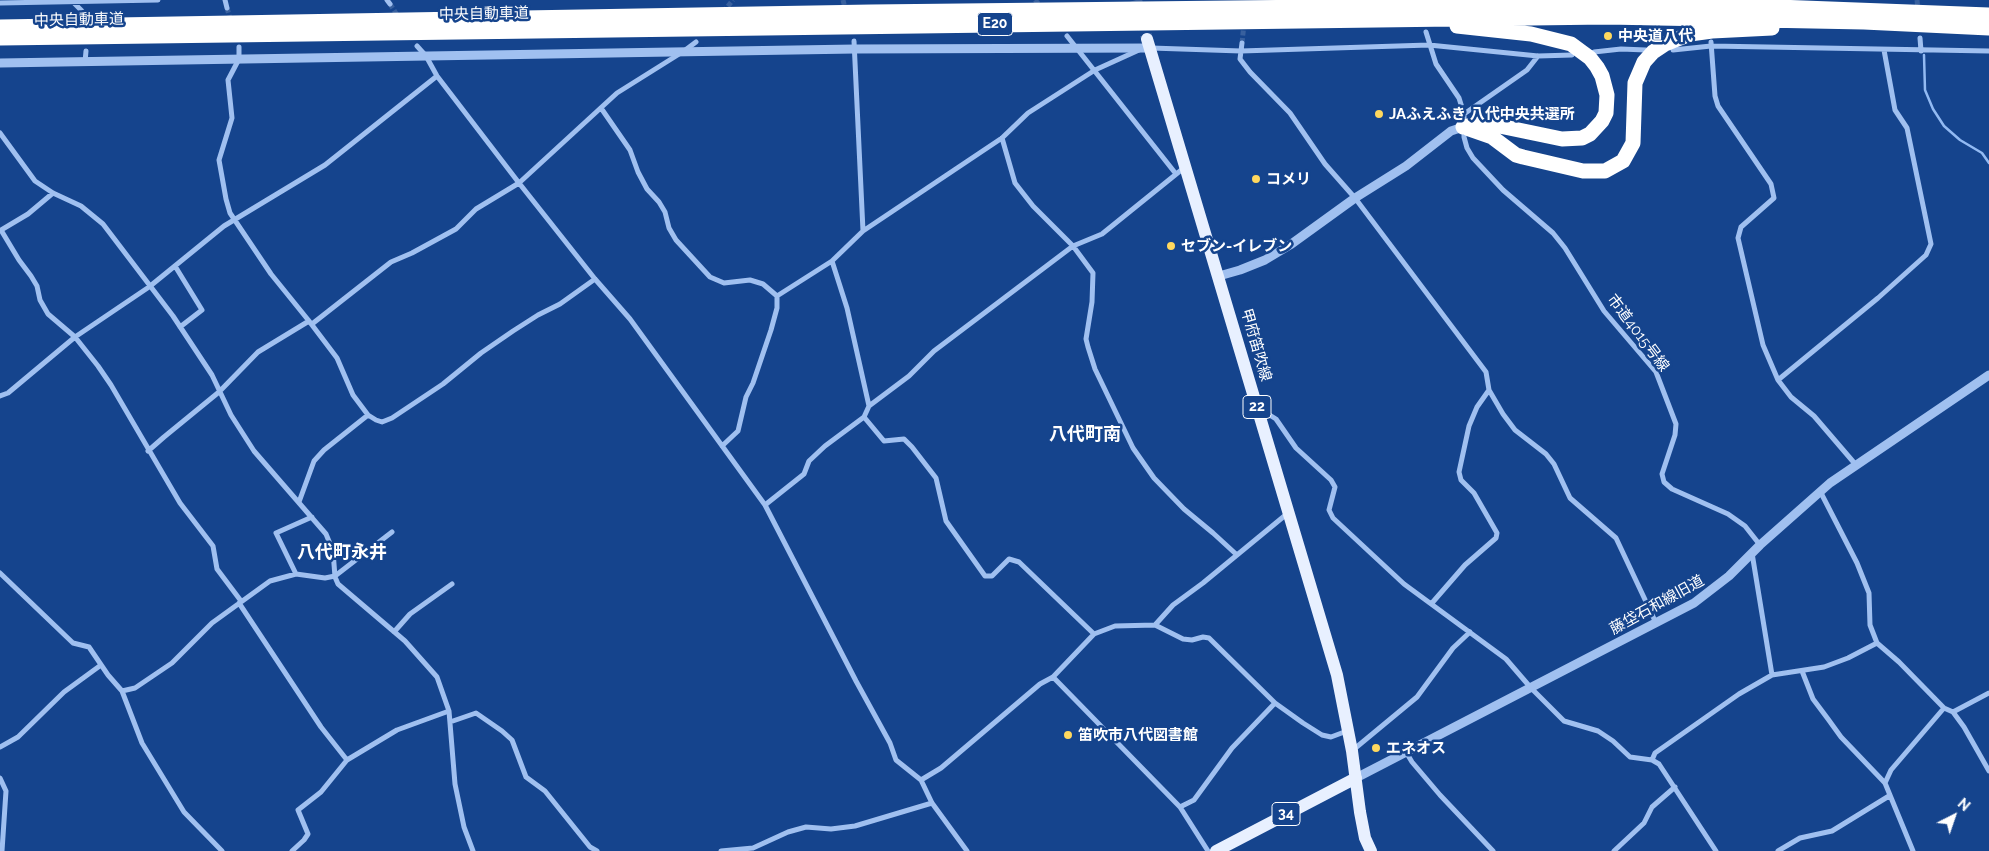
<!DOCTYPE html>
<meta charset="utf-8">
<style>
body{margin:0}
#map{position:relative;width:1989px;height:851px;overflow:hidden;background:#15448d;font-family:Raleway,sans-serif}
canvas{display:block}
.north{position:absolute;left:1929px;top:791px;width:50px;height:50px;-webkit-text-stroke:4px #15448d;paint-order:stroke;rotate:41deg;font-size:14px;font-weight:700;line-height:20px;text-align:center;color:#fff}
.north::after{content:'';display:block;margin:auto;width:18px;height:22px;background:#fff;clip-path:polygon(50% 0,100% 100%,50% 72%,0 100%)}
</style>
<div id="map">
<canvas width="1989" height="851"></canvas>
<div class="north">N</div>
</div>
<script>
const ctx = document.querySelector('canvas').getContext('2d');
ctx.lineJoin = 'round';
function poly(rows) {
  const path = new Path2D();
  for (const r of rows) {
    path.moveTo(r[0], r[1]);
    for (let i = 2; i < r.length; i += 2) path.lineTo(r[i], r[i + 1]);
  }
  return path;
}
function trace(path, color, width, dash) {
  ctx.strokeStyle = color;
  ctx.lineWidth = width;
  ctx.lineCap = dash ? 'butt' : 'round';
  ctx.setLineDash(dash || []);
  ctx.stroke(path);
}
function label(font, color, halo, rows, align = 'center') {
  ctx.font = font + ' Raleway,"Noto Sans JP",sans-serif';
  ctx.lineWidth = 5;
  ctx.setLineDash([]);
  ctx.textBaseline = 'middle';
  ctx.strokeStyle = halo;
  ctx.fillStyle = color;
  for (const [text, x, y, turn = 0] of rows) {
    ctx.save();
    ctx.translate(x, y);
    ctx.rotate((+turn || 0) * Math.PI / 180);
    ctx.textAlign = isNaN(turn) ? turn : align;
    if (halo) ctx.strokeText(text, 0, 0);
    ctx.fillText(text, 0, 0);
    ctx.restore();
  }
}
const stream = poly([
 [1924,55,1925,90,1933,109,1944,126,1960,140,1982,153,1989,163]
]);
const minorTunnel = poly([
 [843,0,846,12],
 [1035,0,1042,8],
 [1917,0,1918,10],
 [390,4,399,18],
 [227,8,231,22],
 [723,12,733,0],
 [1242,43,1244,24]
]);
const primaryTunnel = poly([
 [1136,0,1147,39]
]);
const minor = poly([
 [225,0,227,8],
 [387,0,390,4],
 [73,2,82,11],
 [0,3,158,0],
 [1426,32,1436,64,1459,98,1464,114,1464,137,1467,148,1473,158,1503,190,1553,233,1565,248,1604,311,1656,372,1676,424,1675,435,1662,474,1664,482,1672,489,1728,514,1745,526,1760,545],
 [1067,36,1176,174],
 [1920,38,1921,51],
 [854,41,863,231],
 [1711,42,1715,96,1718,106,1771,184,1774,198,1741,227,1738,238,1763,345,1778,380,1791,397,1814,416,1856,465],
 [1242,43,1240,59,1250,72,1290,113,1325,164,1355,198,1486,372,1489,390,1477,407,1469,426,1459,472,1461,480,1474,493,1497,533,1496,538,1465,565,1432,603],
 [417,46,426,56,437,76,519,183,595,279,630,319,765,505,856,681,890,743,896,760,921,780,932,803,967,851],
 [239,47,239,59,228,80,232,118,219,160,226,199,230,213,271,274,309,321,337,358,353,395,368,415,376,420,382,422,392,418,443,384,481,353,513,331,538,315,560,304,595,279],
 [1151,48,1241,51,1429,45,1538,56,1572,55],
 [1673,50,1711,46,1989,51],
 [1594,52,1621,49,1646,50],
 [85,62,86,51],
 [601,108,630,150,638,172,647,189,659,202,665,212,669,228,676,240,710,277,724,283,750,280,763,284,777,296,777,308,771,330,753,383,746,397,738,431,722,446],
 [1464,114,1527,70,1538,56],
 [0,133,35,181,53,193,81,206,103,224,173,316,212,375,231,415,254,451,326,534,333,551,335,577,338,584,405,641,437,677,449,711,455,784,464,827,473,851],
 [1002,138,1015,183,1033,206,1073,246,1093,273,1092,302,1086,339,1088,347,1095,369,1133,448,1154,478,1184,509,1213,533,1237,555],
 [53,193,28,214,1,230,19,260,31,276,37,286,40,300,48,314,75,337,98,366,111,385,180,503,213,546,217,569,241,601],
 [175,266,202,310,180,327],
 [777,296,832,261],
 [312,324,391,262,412,253,456,229,476,209,519,183,617,93,684,51,696,42],
 [1778,380,1878,298,1926,255,1931,244,1907,128,1895,110,1884,50],
 [1489,390,1503,414,1515,430,1546,454,1554,464,1570,498,1616,538,1656,623],
 [0,396,8,393,75,337,149,287,224,226,325,165,437,76],
 [869,406,847,308,832,261,863,231,1002,138,1028,113,1095,70,1139,50],
 [1260,409,1276,419,1296,448,1331,480,1335,487,1329,510,1333,518,1404,584,1506,659,1531,688,1564,721,1598,731,1613,741,1630,757,1652,760,1659,764,1716,851],
 [864,417,884,441,904,439,912,447,936,478,946,521,985,576,992,576,1009,559,1019,562,1094,634],
 [148,451,164,437,219,392,258,352,309,321],
 [1820,491,1857,563,1869,593,1870,625,1877,643,1899,662,1944,708,1953,712,1964,727,1989,771],
 [299,502,314,461,324,450,368,415],
 [765,505,804,474,809,461,825,446,864,417,869,406,909,376,934,351,1073,246,1102,234,1185,167],
 [1752,553,1772,675],
 [0,573,73,643,89,647,108,675,122,691,142,743,184,812,222,851],
 [296,574,276,533,312,517],
 [239,603,321,727,347,760],
 [1155,625,1173,605,1203,583,1288,513],
 [394,632,410,614,452,584],
 [1802,671,1813,699,1828,719,1841,737,1885,783,1913,851],
 [1053,677,1180,807,1208,851],
 [122,691,135,688,172,663,212,623,270,581,296,574,325,578,335,576,392,532],
 [1953,712,1989,693],
 [450,722,476,713,502,731,512,740,526,777,545,791,590,847,597,851],
 [0,747,18,737,64,692,101,665],
 [1353,750,1417,697,1453,648,1470,632],
 [1406,752,1412,762,1440,795,1493,851],
 [1652,760,1655,753,1739,694,1772,675,1824,667,1848,658,1877,643],
 [0,778,6,791,2,851],
 [921,780,941,768,1040,684,1053,677,1094,634,1115,626,1155,625,1183,639,1192,640,1203,637,1209,638,1275,703,1303,723,1322,735,1331,737,1347,731],
 [1885,783,1891,770,1944,708],
 [1180,807,1194,800,1232,748,1275,703],
 [292,851,304,840,308,834,298,810,321,792,347,760,397,730,449,711],
 [721,851,753,848,788,832,806,827,831,829,855,826,932,803],
 [1614,851,1644,823,1652,807,1675,787],
 [1778,851,1800,838,1832,831,1889,796]
]);
const tertiary = poly([
 [0,63,855,49,1150,48],
 [1219,276,1240,270,1265,260,1290,245,1355,198,1406,166,1451,131,1463,127],
 [1356,778,1694,603,1729,576,1760,545,1830,483,1989,375]
]);
const primary = poly([
 [1147,39,1337,675,1352,751,1360,812,1365,838,1371,851],
 [1216,851,1356,778]
]);
const motorway = poly([
 [1457,26,1531,34,1571,44,1590,58,1597,67,1602,76,1607,95,1606,113,1602,121,1590,134,1582,138,1562,139,1485,123,1463,127],
 [0,27,871,12,1411,6,1751,6,1989,15],
 [0,38,1607,17,1864,22,1989,28],
 [1469,129,1492,137,1516,155,1523,157,1583,171,1605,171,1623,161,1633,143,1635,83,1644,62,1653,52,1665,44,1690,34,1712,31,1772,28]
]);
const markers = [
 [1608,36,5,"#ffd85e"],
 [1379,114,5,"#ffd85e"],
 [1256,179,5,"#ffd85e"],
 [1171,246,5,"#ffd85e"],
 [1068,735,5,"#ffd85e"],
 [1376,748,5,"#ffd85e"]
];
const shields = [
 [995,24,35],
 [1257,407,28],
 [1286,814,28]
];
const shieldNames = [
 ["E20",995,24],
 ["22",1257,407],
 ["34",1286,814]
];
const streetNames = [
 ["中央自動車道",484,14,-1],
 ["中央自動車道",79,20,-1],
 ["市道4015号線",1638,333,53],
 ["甲府笛吹線",1256,345,74],
 ["藤垈石和線旧道",1657,605,-29]
];
const poiNames = [
 ["中央道八代",1618,36],
 ["JAふえふき 八代中央共選所",1389,114],
 ["コメリ",1266,179],
 ["セブン-イレブン",1181,246],
 ["笛吹市八代図書館",1078,735],
 ["エネオス",1386,748]
];
const quarterNames = [
 ["八代町南",1085,435],
 ["八代町永井",342,553]
];
trace(stream, '#92baf3', 2.5);
trace(minorTunnel, '#38609e', 5, [5, 2.5]);
trace(primaryTunnel, '#38609e', 12, [12, 6]);
trace(minor, '#a0c0f0', 5);
trace(tertiary, '#a0c0f0', 9);
trace(primary, '#e8f0ff', 12);
trace(motorway, '#fff', 15);
for (const [x, y, r, color] of markers) {
  const dot = new Path2D();
  dot.arc(x, y, r, 0, 2 * Math.PI);
  ctx.fillStyle = color;
  ctx.fill(dot);
  trace(dot, '#15448d', 2);
}
for (const [x, y, w] of shields) {
  const box = new Path2D();
  box.roundRect(x - w / 2, y - 11.5, w, 23, 4);
  ctx.fillStyle = '#15448d';
  ctx.fill(box);
  trace(box, '#fff', 1);
}
label('bold 14px', '#fff', null, shieldNames);
label('15px', '#fff', '#15448d', streetNames);
label('bold 15px', '#fff', '#15448d', poiNames, 'left');
label('bold 18px', '#fff', '#15448d', quarterNames);
</script>
